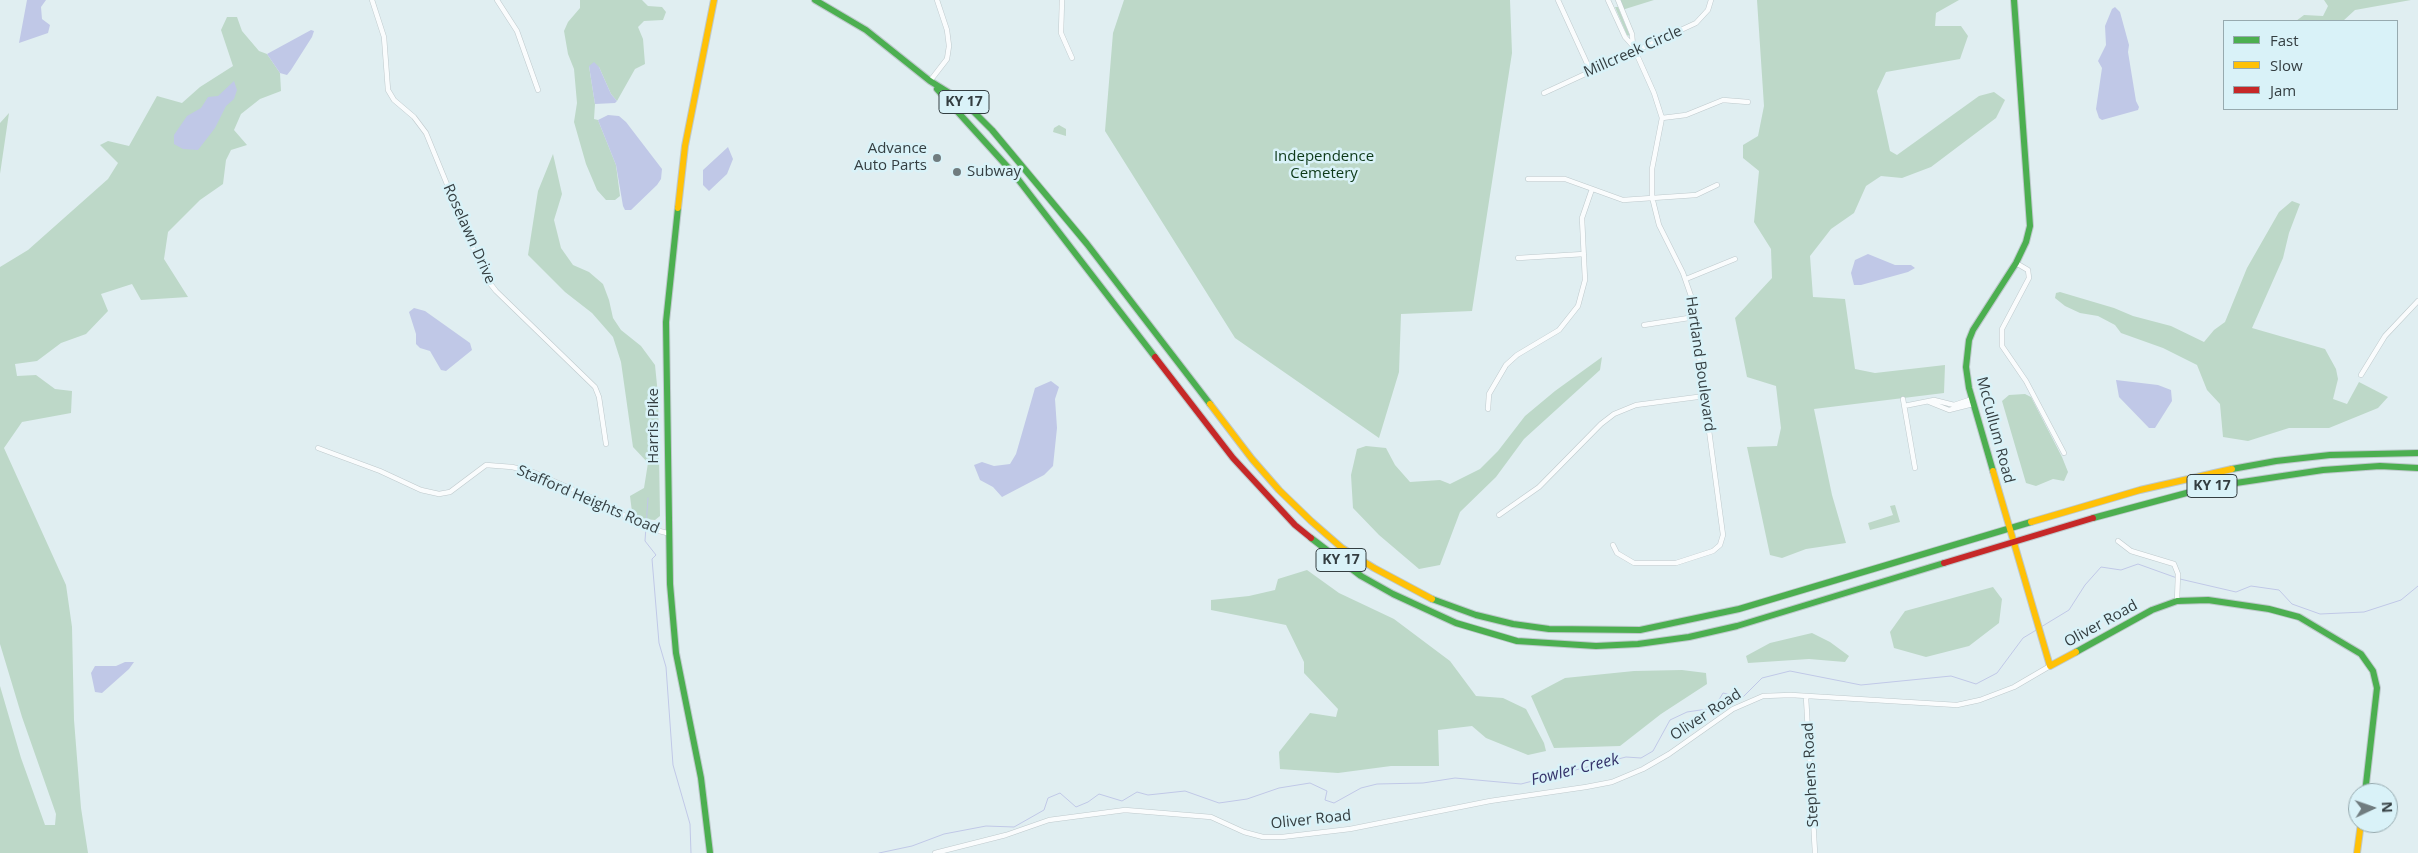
<!DOCTYPE html>
<style>
body{margin:0}
#map{position:relative;width:2418px;height:853px;overflow:hidden;background:#e0eef1;font-family:"Open Sans",sans-serif}
canvas{display:block}
.legend{position:absolute;left:2223px;top:20px;width:175px;height:90px;box-sizing:border-box;background:#d9f2f8;border:1px solid #97aaaf;margin:0;padding:6px 9px;list-style:none;font-size:15px;color:#343e41}
.legend li{display:flex;align-items:center;gap:10px;height:25px}
.legend b{width:25px;border:1px solid #97aaaf}
.north{position:absolute;left:2348px;top:783px;width:50px;height:50px;box-sizing:border-box;background:#d9f2f8;border:1px solid #97aaaf;border-radius:50%;rotate:87deg;font-size:14px;font-weight:700;line-height:20px;text-align:center;color:#343e41}
.north::after{content:'';display:block;margin:auto;width:18px;height:22px;background:#707c7f;clip-path:polygon(50% 0,100% 100%,50% 72%,0 100%)}
</style>
<div id="map">
<canvas width="2418" height="853"></canvas>
<ul class="legend">
<li><b style="height:6px;background:#4caf50"></b>Fast</li>
<li><b style="height:6px;background:#ffc107"></b>Slow</li>
<li><b style="height:6px;background:#c62828"></b>Jam</li>
</ul>
<div class="north">N</div>
</div>
<script>
const ctx = document.querySelector('canvas').getContext('2d');
ctx.lineJoin = 'round';
function fill(path, color) {
  ctx.fillStyle = color;
  ctx.fill(path, 'evenodd');
}
function poly(rows) {
  const path = new Path2D();
  for (const r of rows) {
    path.moveTo(r[0], r[1]);
    for (let i = 2; i < r.length; i += 2) path.lineTo(r[i], r[i + 1]);
  }
  return path;
}
function trace(path, color, width, dash) {
  ctx.strokeStyle = color;
  ctx.lineWidth = width;
  ctx.lineCap = dash ? 'butt' : 'round';
  ctx.setLineDash(dash || []);
  ctx.stroke(path);
}
function label(font, color, halo, rows, align = 'center') {
  ctx.font = font + ' "Open Sans",sans-serif';
  ctx.lineWidth = 5;
  ctx.setLineDash([]);
  ctx.textBaseline = 'middle';
  ctx.strokeStyle = halo;
  ctx.fillStyle = color;
  for (const [text, x, y, turn = 0] of rows) {
    ctx.save();
    ctx.translate(x, y);
    ctx.rotate((+turn || 0) * Math.PI / 180);
    ctx.textAlign = isNaN(turn) ? turn : align;
    if (halo) ctx.strokeText(text, 0, 0);
    ctx.fillText(text, 0, 0);
    ctx.restore();
  }
}
const green = poly([
 [580,0,642,0,648,6,662,7,666,12,663,20,644,21,638,27,643,39,645,64,635,69,617,101,611,94,599,67,589,66,595,104,594,119,598,120,616,165,620,196,615,200,606,200,597,190,586,164,574,122,577,103,574,69,568,54,564,31,568,22,580,8],
 [1124,0,1510,0,1512,53,1472,311,1401,314,1399,372,1379,438,1235,338,1105,131,1113,33],
 [1618,0,1654,0,1622,10],
 [1757,0,1959,0,1936,13,1935,26,1961,26,1968,36,1960,59,1886,72,1877,91,1890,151,1897,155,1979,96,1994,92,2005,100,1996,118,1931,167,1902,178,1881,176,1866,186,1854,213,1831,229,1810,256,1813,297,1845,299,1855,369,1875,373,1945,365,1944,393,1814,409,1832,495,1846,543,1806,549,1782,558,1770,555,1747,447,1777,446,1781,428,1776,386,1747,377,1735,318,1772,278,1771,249,1754,222,1759,171,1743,158,1743,145,1758,136,1764,106],
 [2324,0,2411,0,2355,10,2343,21,2296,21,2304,15,2323,16,2328,6],
 [1615,7,1618,7,1630,36,1627,35],
 [227,17,237,17,242,31,259,51,267,54,280,73,281,91,260,99,241,114,234,130,247,145,231,150,226,160,223,184,200,200,168,232,164,259,188,297,141,300,132,284,101,294,108,311,86,334,61,343,37,361,15,364,17,376,36,375,55,389,72,391,71,413,22,422,4,448,66,585,72,627,74,720,81,808,88,853,0,853,0,686,21,758,45,825,55,825,56,814,22,717,0,644,0,267,28,250,108,179,118,163,100,145,108,141,129,146,157,96,182,103,200,87,233,66,221,30],
 [9,113,0,174,0,123],
 [1059,125,1066,129,1066,136,1053,132,1054,128],
 [553,154,562,194,554,220,561,248,573,265,589,272,603,284,609,300,613,318,621,330,641,346,655,365,658,395,660,516,655,520,643,519,632,512,630,496,644,488,648,463,633,447,621,362,613,337,592,313,565,292,528,255,538,191],
 [2292,201,2300,204,2289,233,2283,258,2252,328,2325,349,2336,369,2338,379,2333,399,2347,404,2359,382,2388,397,2378,408,2329,428,2289,428,2248,441,2223,437,2220,404,2207,390,2197,365,2163,348,2121,333,2115,325,2098,316,2080,313,2065,306,2055,298,2056,293,2060,292,2114,308,2133,316,2171,326,2204,342,2214,330,2225,322,2247,268,2279,212],
 [1602,357,1600,370,1524,439,1496,477,1460,512,1440,565,1419,569,1379,535,1353,508,1351,475,1357,449,1366,446,1386,448,1395,465,1410,482,1440,480,1450,484,1480,469,1498,451,1525,416,1555,391],
 [2025,394,2031,397,2062,457,2068,472,2064,481,2053,479,2036,486,2026,483,2002,401,2009,395],
 [1895,505,1900,522,1870,530,1868,523,1893,515,1890,506],
 [1307,570,1339,593,1394,619,1450,661,1476,696,1503,698,1526,709,1544,743,1546,751,1528,755,1486,738,1472,726,1438,730,1439,766,1391,766,1338,773,1280,769,1279,752,1310,713,1336,717,1338,709,1304,673,1304,662,1286,625,1211,610,1211,600,1249,596,1275,590,1278,579],
 [1993,587,2002,599,1999,623,1969,646,1926,657,1894,648,1890,632,1905,611],
 [1812,633,1830,642,1849,656,1845,662,1809,659,1748,663,1746,656,1770,643],
 [1682,670,1706,673,1707,684,1661,714,1620,746,1554,748,1531,696,1565,678,1634,671]
]);
const water = poly([
 [27,0,46,0,41,7,42,19,50,25,48,33,19,43],
 [2115,7,2120,12,2129,45,2128,52,2136,101,2139,107,2138,110,2102,120,2099,118,2096,109,2102,68,2098,61,2106,45,2105,26,2112,9],
 [311,30,314,31,312,37,291,70,287,75,280,73,267,54],
 [594,62,599,67,611,94,617,101,615,103,595,104,589,66],
 [234,81,237,90,234,99,226,106,215,128,198,150,183,149,174,144,174,135,187,116,201,108,208,97,218,96],
 [608,115,619,116,626,122,662,169,661,179,657,185,631,210,625,210,623,206,616,165,598,120],
 [728,147,733,159,727,174,709,191,703,185,703,170],
 [1868,254,1895,265,1911,265,1915,268,1908,272,1861,285,1854,285,1851,273,1855,260],
 [414,308,425,311,470,343,472,350,446,371,441,370,430,351,420,348,416,344,416,334,409,312],
 [2116,380,2158,385,2171,390,2172,401,2155,428,2149,428,2119,397],
 [1051,381,1059,387,1055,399,1057,428,1053,466,1044,475,1002,497,993,487,980,480,974,465,982,462,994,466,1010,464,1016,454,1035,388],
 [125,662,134,662,129,669,102,693,95,692,91,673,95,666,116,666]
]);
const stream = poly([
 [648,498,645,541,656,555,652,559,659,643,666,667,673,765,690,824,691,853],
 [2180,579,2236,592,2251,586,2279,590,2292,604,2320,614,2364,612,2401,600,2418,586],
 [2041,627,2069,610,2085,585,2101,567,2121,570,2138,564,2177,578],
 [879,853,912,846,944,834,986,826,1014,827,1044,810,1048,798,1060,793,1076,807,1088,802,1099,794,1122,801,1137,792,1148,795,1185,791,1219,803,1247,799,1279,788,1310,783,1327,791,1325,800,1334,803,1361,788,1377,784,1423,783,1455,778,1521,784,1626,757,1641,758,1653,751,1670,720,1687,712,1714,708,1723,693,1742,698,1762,678,1790,671,1861,685,1951,676,1976,684,1997,673,2023,638,2038,629]
]);
const street = poly([
 [372,0,384,37,388,90,394,100,414,117,426,133,485,277,496,291,595,387,599,397,606,444],
 [497,0,517,31,538,90],
 [1062,0,1061,33,1072,58],
 [1558,0,1591,72],
 [1608,0,1625,37,1633,46],
 [930,81,947,59,949,46,947,30,937,0],
 [1544,93,1696,23,1708,10,1711,0],
 [1662,118,1686,115,1723,100,1748,102],
 [1528,179,1565,179,1623,200,1696,195,1717,185],
 [1518,258,1584,254],
 [2016,263,2028,270,2029,278,2002,329,2002,346,2026,381,2064,453],
 [1686,279,1735,259],
 [1644,325,1695,317],
 [2361,375,2385,336,2418,301],
 [1903,399,1915,468],
 [1929,402,1949,410,1973,404],
 [1904,406,1934,400,1954,405,1972,399],
 [1488,409,1489,394,1506,365,1517,355,1559,330,1578,306,1585,280,1582,218,1592,189],
 [318,448,380,471,421,490,439,494,450,492,486,465,512,467,533,472,599,501,644,527,667,533],
 [1499,515,1539,487,1601,424,1614,414,1636,405,1705,396],
 [2118,541,2131,551,2174,564,2178,574,2177,601],
 [1613,545,1617,553,1634,563,1676,563,1713,551,1720,545,1723,535,1691,296,1683,273,1659,225,1652,197,1652,169,1662,118,1654,93,1633,46,1632,34,1618,0],
 [1806,697,1815,853],
 [935,853,1006,835,1049,820,1125,810,1211,817,1244,832,1263,837,1282,837,1350,829,1490,801,1586,787,1612,782,1643,769,1669,754,1733,709,1763,696,1791,695,1957,705,1980,700,2014,687,2050,666]
]);
const fast = poly([
 [815,0,866,30,930,81,964,102,992,130,1087,244,1210,404],
 [937,89,1014,174,1155,357],
 [678,208,666,322,670,584,676,653,701,778,710,853],
 [2232,469,2276,461,2330,455,2418,453],
 [1993,471,1969,388,1966,367,1969,340,1973,330,2016,263,2026,242,2030,226,2014,0],
 [2093,518,2209,487,2323,470,2380,466,2418,468],
 [1311,538,1361,576,1393,594,1456,623,1517,641,1596,646,1638,644,1689,637,1737,626,1944,563],
 [1432,599,1476,615,1513,624,1549,629,1640,630,1739,609,2031,522],
 [2076,652,2152,610,2177,601,2208,600,2269,609,2299,617,2361,654,2373,671,2377,688,2365,793]
]);
const slow = poly([
 [678,208,685,146,714,0],
 [1210,404,1252,459,1279,490,1311,521,1342,548,1374,568,1432,599],
 [1993,471,2050,666,2076,652],
 [2031,522,2140,490,2232,469],
 [2357,853,2361,823]
]);
const jam = poly([
 [1155,357,1233,458,1295,525,1311,538],
 [1944,563,2093,518]
]);
const markers = [
 [937,158,5,"#707c7f"],
 [957,172,5,"#707c7f"]
];
const shields = [
 [964,102,50],
 [2212,486,50],
 [1341,560,50]
];
const shieldNames = [
 ["KY 17",964,102],
 ["KY 17",2212,486],
 ["KY 17",1341,560]
];
const streetNames = [
 ["Millcreek Circle",1633,52,-24],
 ["Roselawn Drive",469,234,66],
 ["Hartland Boulevard",1700,364,82],
 ["Harris Pike",654,426,-90],
 ["McCullum Road",1995,430,75],
 ["Stafford Heights Road",588,500,23],
 ["Oliver Road",2101,624,-29],
 ["Oliver Road",1706,715,-33],
 ["Stephens Road",1811,775,-93],
 ["Oliver Road",1311,820,-6]
];
const poiNames = [
 ["Advance",927,149],
 ["Auto Parts",927,166],
 ["Subway",967,172,"left"]
];
const parkNames = [
 ["Independence",1324,157],
 ["Cemetery",1324,174]
];
const waterNames = [
 ["Fowler Creek",1575,770,-14]
];
fill(green, '#bdd8c8');
fill(water, '#c0c8e7');
trace(stream, '#c0c8e7', 1);
trace(street, '#bec9cc', 5.5);
trace(fast, '#bec9cc', 8);
trace(slow, '#bec9cc', 8);
trace(jam, '#bec9cc', 8);
trace(street, '#fafcfd', 4.5);
trace(fast, '#4caf50', 6);
trace(slow, '#ffc107', 6);
trace(jam, '#c62828', 6);
for (const [x, y, r, color] of markers) {
  const dot = new Path2D();
  dot.arc(x, y, r, 0, 2 * Math.PI);
  ctx.fillStyle = color;
  ctx.fill(dot);
  trace(dot, '#d9f2f8', 2);
}
for (const [x, y, w] of shields) {
  const box = new Path2D();
  box.roundRect(x - w / 2, y - 11.5, w, 23, 4);
  ctx.fillStyle = '#d9f2f8';
  ctx.fill(box);
  trace(box, '#343e41', 1);
}
label('bold 14px', '#343e41', null, shieldNames);
label('15px', '#343e41', '#d9f2f8', streetNames);
label('15px', '#343e41', '#d9f2f8', poiNames, 'right');
label('15px', '#0d3918', '#d9f2f8', parkNames);
label('italic 16px', '#333269', '#d9f2f8', waterNames);
</script>
